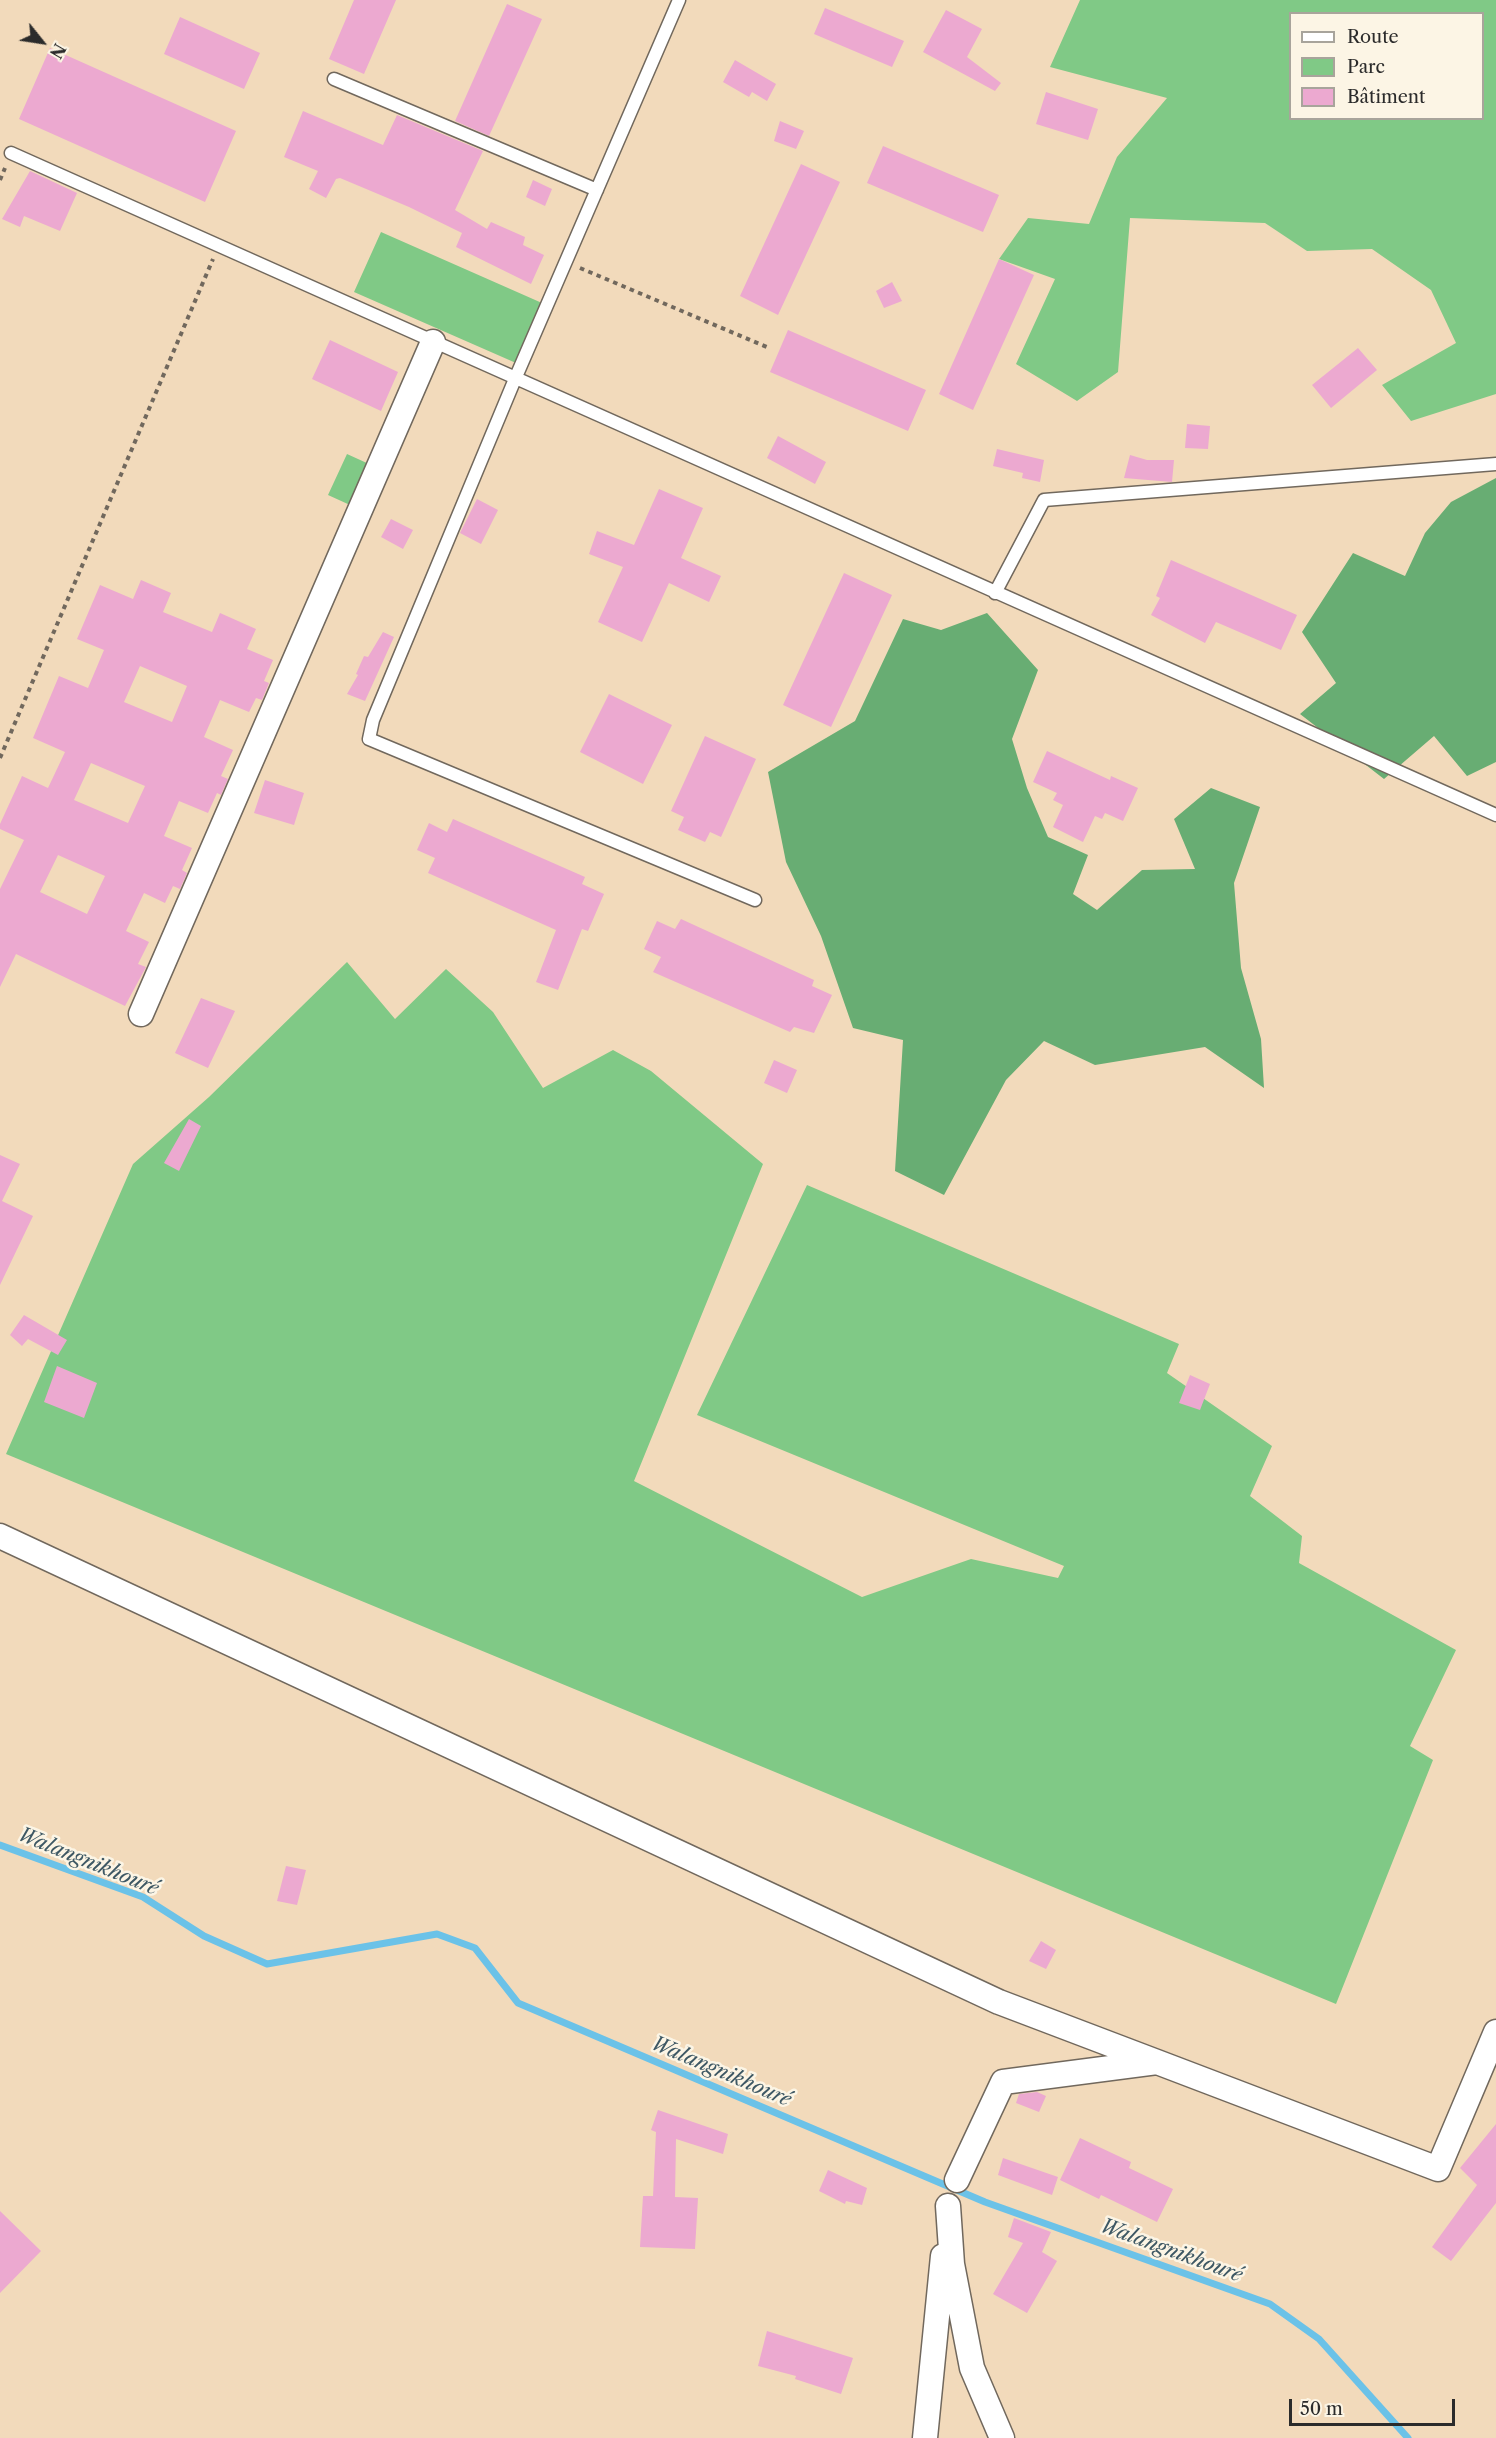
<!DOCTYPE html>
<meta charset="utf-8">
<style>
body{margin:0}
#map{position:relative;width:1496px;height:2438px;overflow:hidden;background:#f2dabb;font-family:"Libre Caslon Text",serif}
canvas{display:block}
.legend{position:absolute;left:1289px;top:12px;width:195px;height:108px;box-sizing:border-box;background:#fcf5e5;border:2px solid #a8a49b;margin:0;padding:8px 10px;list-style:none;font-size:18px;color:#2b2b2b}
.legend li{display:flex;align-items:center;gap:12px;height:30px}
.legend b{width:30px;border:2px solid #a8a49b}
.north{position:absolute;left:12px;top:12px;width:60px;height:60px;-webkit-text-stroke:4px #fcf5e5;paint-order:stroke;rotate:120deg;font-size:16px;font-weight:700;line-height:24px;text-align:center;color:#2b2b2b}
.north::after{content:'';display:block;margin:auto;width:21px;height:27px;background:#2b2b2b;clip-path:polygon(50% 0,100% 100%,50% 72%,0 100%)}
.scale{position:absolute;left:1289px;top:2399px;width:166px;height:27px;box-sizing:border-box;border:3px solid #2b2b2b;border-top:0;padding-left:8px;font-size:18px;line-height:21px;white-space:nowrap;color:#2b2b2b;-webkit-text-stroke:4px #fcf5e5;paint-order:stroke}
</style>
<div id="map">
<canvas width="1496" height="2438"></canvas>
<ul class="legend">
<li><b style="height:8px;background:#fff"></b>Route</li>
<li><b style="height:16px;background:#80c986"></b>Parc</li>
<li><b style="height:16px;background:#eca9d0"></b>Bâtiment</li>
</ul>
<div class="north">N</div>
<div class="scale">50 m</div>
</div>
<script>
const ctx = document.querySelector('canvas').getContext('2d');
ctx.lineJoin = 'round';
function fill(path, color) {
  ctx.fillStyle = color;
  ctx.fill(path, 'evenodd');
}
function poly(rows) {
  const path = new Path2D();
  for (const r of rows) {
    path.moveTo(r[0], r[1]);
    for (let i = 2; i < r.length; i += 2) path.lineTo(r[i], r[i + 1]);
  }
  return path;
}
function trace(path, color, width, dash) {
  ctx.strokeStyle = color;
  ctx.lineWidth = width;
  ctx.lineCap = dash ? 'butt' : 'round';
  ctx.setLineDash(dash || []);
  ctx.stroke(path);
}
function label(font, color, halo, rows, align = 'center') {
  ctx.font = font + ' "Libre Caslon Text",serif';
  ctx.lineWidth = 5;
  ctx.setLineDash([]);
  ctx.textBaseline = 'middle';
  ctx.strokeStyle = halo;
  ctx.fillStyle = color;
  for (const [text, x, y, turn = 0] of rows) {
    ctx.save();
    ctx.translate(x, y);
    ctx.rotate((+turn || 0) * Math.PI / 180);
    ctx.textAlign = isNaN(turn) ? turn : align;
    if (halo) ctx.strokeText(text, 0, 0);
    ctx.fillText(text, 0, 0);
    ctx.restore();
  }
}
const green = poly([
 [1080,0,1496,0,1496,394,1411,421,1382,385,1456,343,1431,290,1372,249,1307,251,1265,223,1130,218,1118,372,1077,401,1016,364,1055,279,999,259,1028,218,1089,224,1117,157,1167,98,1050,67],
 [1290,14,1482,14,1482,118,1290,118],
 [381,232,542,303,516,363,354,292],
 [347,454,369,464,350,505,328,495],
 [347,962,395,1019,446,969,493,1012,543,1088,613,1050,651,1071,763,1164,634,1481,862,1597,971,1559,1058,1578,1064,1566,697,1415,807,1185,1179,1344,1167,1373,1272,1446,1250,1496,1302,1536,1299,1563,1456,1650,1410,1746,1433,1760,1336,2004,6,1454,133,1164,209,1097]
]);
const forest = poly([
 [1496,478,1496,762,1467,776,1434,736,1384,779,1300,714,1336,683,1302,632,1353,553,1405,576,1425,533,1451,502],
 [987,613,1038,670,1012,739,1027,788,1048,837,1088,855,1073,894,1097,910,1142,870,1195,869,1174,819,1211,788,1260,807,1234,883,1241,968,1261,1039,1264,1088,1205,1047,1095,1065,1044,1041,1006,1080,944,1195,895,1171,903,1040,853,1028,821,936,786,862,768,772,855,721,903,619,941,630]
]);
const stream = poly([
 [0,1845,143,1897,204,1936,267,1964,437,1934,475,1948,518,2003,985,2202,1270,2304,1319,2339,1408,2438]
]);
const building = poly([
 [354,0,396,0,364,74,329,59],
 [507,4,542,19,489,136,455,121],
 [825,8,904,41,892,67,814,34],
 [946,10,982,29,967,57,1001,83,995,91,923,52],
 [180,17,260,53,244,89,164,54],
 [50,48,236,131,205,202,19,119],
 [735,60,776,84,767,101,752,92,749,97,723,82],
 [1046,92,1098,109,1088,140,1036,124],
 [303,111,383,145,397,115,483,151,455,210,487,229,491,222,525,237,523,245,544,255,531,284,456,247,462,233,409,207,340,178,336,179,326,198,309,189,318,171,284,157],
 [780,121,804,131,796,149,774,141],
 [883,146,999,195,983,232,867,183],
 [801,164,840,182,778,315,740,296],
 [30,171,77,193,60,231,24,216,20,227,2,219],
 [533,180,552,189,545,206,526,197],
 [999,259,1034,275,973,410,939,394],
 [892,282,902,301,884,308,876,291],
 [788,330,926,390,908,431,770,372],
 [330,340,398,372,381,411,312,379],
 [1358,348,1377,370,1331,408,1312,385],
 [1187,424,1210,426,1208,449,1185,448],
 [778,436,826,462,815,484,767,458],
 [997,449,1044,460,1040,482,1022,478,1023,473,993,466],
 [1130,455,1147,460,1174,460,1172,482,1124,478],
 [659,489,703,508,681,558,721,576,709,602,669,583,642,642,598,622,623,567,589,554,597,531,634,545],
 [477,499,498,510,481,544,460,533],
 [391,519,413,530,403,549,381,537],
 [1171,560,1297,615,1281,650,1216,622,1205,643,1151,615,1160,598,1156,596],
 [844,573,892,595,831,727,783,705],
 [141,580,171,593,163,612,212,632,220,613,256,629,247,649,273,660,264,681,269,683,262,700,256,698,249,712,220,700,204,737,233,750,221,776,228,779,221,795,217,793,208,813,179,801,164,836,192,848,182,870,187,873,180,889,173,886,165,903,144,893,126,931,149,942,138,964,146,967,125,1006,16,954,0,987,0,889,24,840,0,829,0,824,22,776,48,788,65,752,33,738,59,676,88,688,104,650,77,639,100,585,133,599],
 [140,666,187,686,172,722,124,702],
 [91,763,145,786,128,823,74,800],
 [58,855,105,876,87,914,40,892],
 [383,632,394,637,365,701,347,694,358,675,356,674,364,656,368,657],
 [609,694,672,725,643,784,580,752],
 [705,736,756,759,721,837,710,832,705,842,678,830,684,817,671,811],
 [1047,751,1110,780,1111,776,1138,788,1123,821,1105,813,1102,819,1095,816,1083,842,1053,827,1063,805,1053,800,1057,793,1033,782],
 [265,780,304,793,294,825,254,813],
 [453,819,585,877,582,884,604,894,588,931,582,929,558,990,536,982,556,930,428,873,435,858,417,850,429,823,447,832],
 [681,919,814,980,812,986,832,995,814,1033,794,1027,790,1032,653,972,661,957,644,949,657,921,675,929],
 [201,998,235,1011,208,1068,175,1053],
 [774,1060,797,1070,787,1093,764,1083],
 [189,1119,201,1126,179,1171,164,1163],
 [0,1155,20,1164,2,1201,33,1216,0,1285],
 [24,1315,67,1340,58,1355,28,1339,22,1346,10,1335],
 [57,1366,97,1383,84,1418,44,1402],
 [1190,1375,1210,1384,1200,1410,1179,1403],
 [286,1866,306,1870,297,1905,277,1901],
 [1041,1941,1056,1950,1046,1969,1029,1961],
 [1037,2092,1046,2096,1039,2112,1016,2103,1019,2094],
 [658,2110,728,2134,723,2154,676,2139,675,2197,698,2198,695,2249,640,2247,643,2196,653,2196,656,2132,651,2130],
 [1496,2124,1496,2203,1451,2261,1432,2247,1477,2185,1460,2168],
 [1080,2138,1131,2162,1129,2168,1173,2189,1157,2222,1101,2195,1099,2199,1060,2180],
 [1003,2158,1058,2177,1052,2195,998,2175],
 [828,2170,867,2188,862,2205,846,2201,845,2204,819,2191],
 [0,2211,41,2251,0,2293],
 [1014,2218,1051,2232,1042,2252,1057,2261,1027,2313,993,2294,1023,2243,1008,2237],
 [767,2331,853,2358,841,2394,795,2379,796,2376,758,2366]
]);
const path = poly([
 [0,180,5,168],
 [580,268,767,347],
 [0,758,213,259]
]);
const service = poly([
 [679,0,515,379,373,720,369,739,755,900],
 [334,79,597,190],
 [11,153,1496,815],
 [995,593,1044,500,1496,464]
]);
const minor = poly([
 [141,1014,433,342],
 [0,1536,999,2002,1157,2062],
 [957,2180,1003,2082,1157,2062,1438,2169,1496,2032],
 [948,2206,952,2264,972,2368,1002,2438],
 [925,2438,943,2256]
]);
const waterNames = [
 ["Walangnikhouré",88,1862,22],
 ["Walangnikhouré",721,2072,23],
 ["Walangnikhouré",1171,2251,20]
];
fill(green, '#80c986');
fill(forest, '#68ad73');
trace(stream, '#6bc2e8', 7);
fill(building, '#eca9d0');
trace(service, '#71685d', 15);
trace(minor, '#71685d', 27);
trace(path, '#71685d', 4, [4.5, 4.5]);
trace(service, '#fff', 12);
trace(minor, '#fff', 24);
label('italic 20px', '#3e5864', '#fcf5e5', waterNames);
</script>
